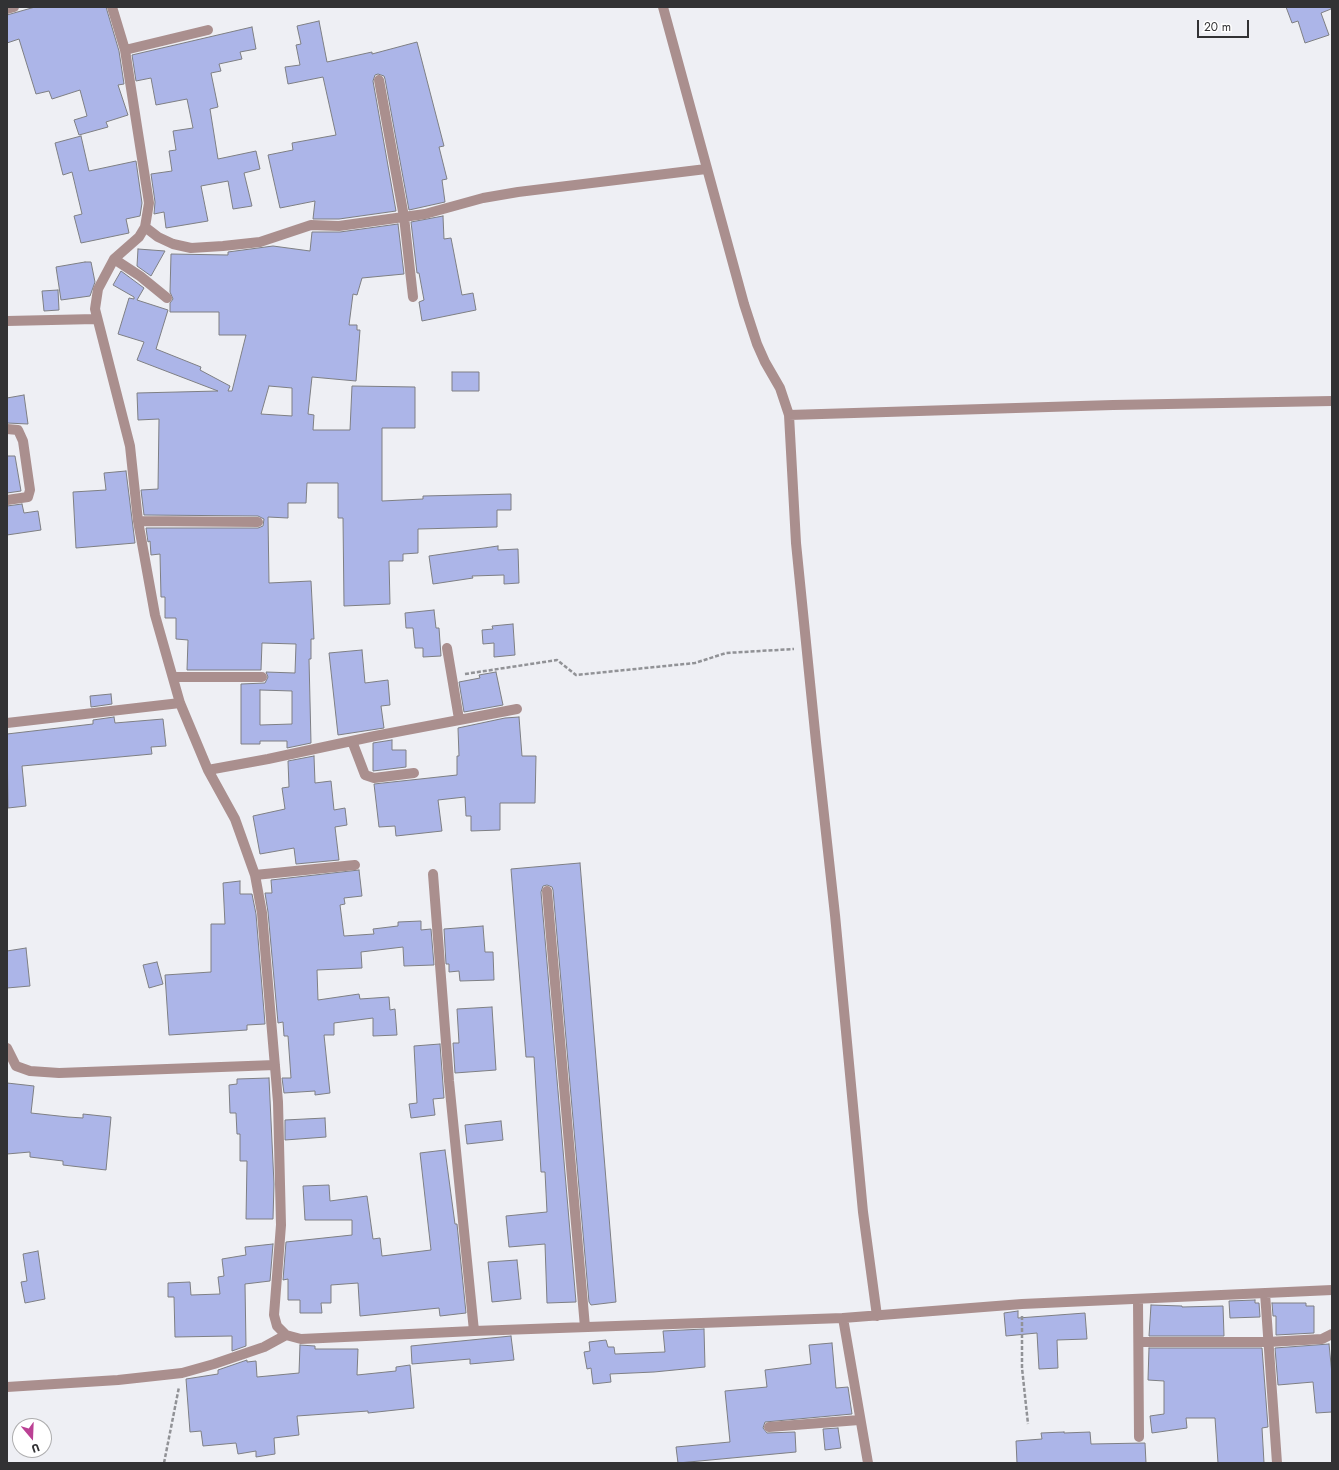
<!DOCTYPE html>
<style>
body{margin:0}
#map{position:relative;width:1339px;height:1470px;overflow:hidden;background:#eeeff4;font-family:Jost,sans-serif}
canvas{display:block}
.frame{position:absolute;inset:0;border:8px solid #323234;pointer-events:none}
.north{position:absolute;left:12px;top:1418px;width:40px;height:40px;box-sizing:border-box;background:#fff;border:1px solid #adadae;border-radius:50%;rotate:161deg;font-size:11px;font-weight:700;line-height:16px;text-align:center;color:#323234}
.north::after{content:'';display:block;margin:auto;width:14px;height:18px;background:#bb4194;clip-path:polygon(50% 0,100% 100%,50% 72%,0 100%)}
.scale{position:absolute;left:1197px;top:20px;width:52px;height:18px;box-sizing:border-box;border:2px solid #323234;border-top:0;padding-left:5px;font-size:12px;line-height:14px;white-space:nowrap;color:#323234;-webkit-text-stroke:3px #fff;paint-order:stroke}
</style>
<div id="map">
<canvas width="1339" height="1470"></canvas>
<div class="frame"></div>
<div class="north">U</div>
<div class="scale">20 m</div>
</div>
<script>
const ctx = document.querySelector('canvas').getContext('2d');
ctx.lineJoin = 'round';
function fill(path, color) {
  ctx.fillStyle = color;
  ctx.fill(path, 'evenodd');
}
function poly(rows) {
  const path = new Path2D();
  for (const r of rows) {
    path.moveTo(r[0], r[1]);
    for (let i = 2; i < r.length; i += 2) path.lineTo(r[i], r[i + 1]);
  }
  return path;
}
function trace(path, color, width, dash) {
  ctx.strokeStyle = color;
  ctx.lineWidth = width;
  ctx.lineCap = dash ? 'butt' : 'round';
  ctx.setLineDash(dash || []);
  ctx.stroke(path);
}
const building = poly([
 [35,7,106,7,119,51,124,84,118,85,128,115,106,122,108,127,79,135,74,120,87,116,80,90,52,99,49,91,36,94,19,39,7,43,7,15,35,7],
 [1286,7,1331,7,1331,9,1321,13,1329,35,1305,43,1298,21,1292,23,1286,7],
 [319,21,327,62,372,52,372,54,417,42,444,146,439,147,447,179,442,180,445,202,409,210,385,79,384,76,378,74,375,75,373,81,396,211,339,219,313,219,315,201,280,208,268,155,293,150,292,143,336,135,323,77,288,84,285,67,300,65,296,45,301,44,297,26,319,21],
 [252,27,256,49,240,52,242,59,219,64,221,71,211,73,218,107,210,109,218,159,256,151,260,169,244,173,252,206,233,209,228,181,201,186,208,221,166,228,164,212,154,214,155,202,151,174,172,171,169,151,176,150,173,131,193,128,187,99,156,105,151,78,136,81,132,55,252,27],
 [81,136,89,171,136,161,142,203,140,216,126,219,129,233,81,243,74,216,82,214,72,172,63,175,55,143,81,136],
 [443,216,444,239,451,238,462,295,473,293,476,310,422,321,419,302,424,300,419,273,417,273,411,222,443,216],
 [398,224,404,274,362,278,357,295,353,294,349,325,357,325,357,330,360,330,356,381,312,377,308,414,314,415,313,430,350,430,352,386,415,387,415,428,382,428,382,501,423,499,423,496,511,494,511,510,497,510,497,527,418,529,418,553,403,554,403,561,389,561,390,604,344,606,343,518,338,518,338,483,307,483,306,503,288,503,288,518,268,517,269,583,311,581,314,639,311,639,311,659,309,659,311,743,287,748,287,741,260,741,260,744,241,744,241,684,265,683,268,677,266,672,295,673,296,644,262,643,261,670,187,670,188,640,176,639,176,618,165,618,165,597,161,597,160,554,151,555,150,541,148,542,146,528,258,528,263,526,264,519,258,516,144,515,141,490,158,489,159,419,138,420,137,393,218,391,137,360,144,342,118,334,129,298,134,299,134,297,113,285,121,271,144,288,137,300,168,310,156,349,201,367,200,370,230,386,228,391,232,391,246,335,219,335,219,312,170,312,170,303,173,299,170,292,171,254,228,255,228,252,273,246,310,251,312,232,340,232,398,224],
 [269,386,292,388,292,416,261,414,269,386],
 [260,690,292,691,292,724,260,725,260,690],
 [138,249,165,251,151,276,137,266,138,249],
 [85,262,91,262,95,282,90,296,61,300,56,267,85,262],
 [58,290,59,310,44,311,42,291,58,290],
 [452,372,479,372,479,391,452,391,452,372],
 [24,395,28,424,7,423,7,398,24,395],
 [7,456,15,456,21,491,7,493,7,456],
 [126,471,135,543,76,548,73,492,106,490,104,473,126,471],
 [22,504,24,513,38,511,41,530,7,535,7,506,22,504],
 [498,546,498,550,518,549,519,583,504,584,504,575,472,576,473,578,433,584,429,556,498,546],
 [434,610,436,628,439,628,441,656,423,657,423,648,415,648,413,628,406,628,405,613,434,610],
 [513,624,515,655,494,657,494,643,483,644,482,630,493,629,492,626,513,624],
 [362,650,365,683,388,680,390,705,381,706,384,728,338,735,329,653,362,650],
 [496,672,503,705,464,712,459,682,480,678,479,675,496,672],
 [111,694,112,704,91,707,90,696,111,694],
 [114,717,115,723,163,719,166,746,151,747,152,754,22,766,26,806,8,808,7,734,93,724,93,720,114,717],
 [519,717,522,756,536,756,535,803,500,803,500,830,471,831,471,816,466,816,465,797,438,800,442,831,396,836,395,826,379,827,374,784,457,775,457,756,459,756,458,728,505,718,519,717],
 [392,740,392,750,406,750,406,767,373,771,373,743,392,740],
 [314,756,315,783,331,781,334,810,345,808,347,825,335,827,339,860,296,864,294,848,260,854,253,816,285,809,282,788,289,787,288,761,314,756],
 [580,863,616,1302,591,1305,589,1302,553,890,552,887,547,885,543,886,541,892,576,1302,547,1303,545,1244,509,1247,506,1216,547,1212,545,1172,541,1172,534,1057,526,1057,511,869,580,863],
 [359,870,362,896,344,898,345,904,340,905,344,936,374,934,373,929,398,926,398,922,421,921,421,930,431,929,434,965,404,966,403,947,361,952,362,968,317,970,318,1000,359,994,360,999,389,997,390,1010,395,1009,397,1035,373,1036,373,1018,334,1023,334,1035,324,1035,330,1093,315,1095,315,1091,284,1093,282,1078,291,1078,288,1036,284,1036,283,1022,278,1023,268,912,265,893,272,893,271,880,359,870],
 [240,881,240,894,252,894,256,914,265,1024,247,1025,247,1030,169,1035,165,975,211,972,211,924,225,924,223,883,240,881],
 [483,926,485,952,493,952,494,980,460,981,459,971,449,972,449,964,446,964,444,929,483,926],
 [26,948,30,986,7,988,7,951,26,948],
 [157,962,163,984,149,988,143,965,157,962],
 [492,1007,496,1070,455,1073,453,1043,459,1043,457,1009,492,1007],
 [440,1044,444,1098,433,1099,435,1115,411,1118,409,1104,417,1103,414,1046,440,1044],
 [269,1078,274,1184,273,1219,246,1219,247,1161,240,1161,240,1134,237,1134,236,1113,230,1113,229,1085,237,1084,237,1079,269,1078],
 [7,1083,34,1086,31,1113,68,1117,83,1118,83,1114,111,1117,106,1170,63,1165,63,1161,30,1157,30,1152,7,1154,7,1083],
 [325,1118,326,1137,285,1140,285,1120,325,1118],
 [501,1121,503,1140,467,1144,465,1125,501,1121],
 [445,1150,455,1224,457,1224,466,1313,440,1316,439,1308,360,1316,358,1283,331,1285,331,1303,321,1303,322,1313,300,1313,300,1300,288,1300,288,1279,283,1280,286,1242,352,1235,352,1220,305,1220,303,1186,329,1185,330,1201,367,1196,373,1239,380,1238,382,1256,431,1250,420,1153,445,1150],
 [273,1244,270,1281,245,1284,246,1346,232,1351,232,1336,175,1337,174,1297,168,1297,168,1283,190,1282,191,1295,220,1294,218,1277,224,1276,222,1259,246,1255,245,1247,273,1244],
 [38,1251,45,1299,25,1303,21,1282,27,1281,23,1254,38,1251],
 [517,1260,521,1299,492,1302,488,1262,517,1260],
 [1255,1300,1255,1303,1259,1303,1260,1317,1230,1318,1229,1301,1255,1300],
 [1272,1303,1306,1303,1306,1306,1314,1306,1314,1333,1276,1335,1276,1316,1273,1316,1272,1303],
 [1151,1305,1182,1306,1182,1307,1223,1306,1224,1336,1149,1336,1151,1305],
 [1018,1311,1018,1318,1085,1313,1087,1339,1057,1340,1058,1368,1039,1369,1037,1333,1006,1336,1004,1313,1018,1311],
 [704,1329,705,1367,654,1372,610,1374,611,1382,593,1384,591,1368,587,1369,584,1352,590,1351,589,1342,606,1340,608,1347,614,1347,615,1354,665,1352,663,1331,704,1329],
 [511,1336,514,1360,470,1364,470,1359,412,1364,411,1346,511,1336],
 [832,1343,836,1388,848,1387,852,1414,765,1422,763,1428,767,1433,795,1432,796,1452,678,1463,676,1447,730,1442,725,1391,767,1387,765,1370,811,1364,809,1345,832,1343],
 [1329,1344,1332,1374,1332,1412,1316,1413,1313,1382,1278,1385,1275,1348,1329,1344],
 [300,1345,315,1346,315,1349,358,1349,357,1375,396,1371,396,1367,410,1365,414,1408,368,1413,368,1411,297,1416,299,1435,274,1438,275,1454,256,1457,256,1451,238,1454,236,1443,203,1446,201,1431,190,1432,186,1379,218,1374,218,1370,247,1360,247,1362,256,1361,257,1377,299,1373,300,1345],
 [1149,1348,1262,1348,1268,1427,1262,1428,1264,1463,1218,1463,1215,1418,1186,1418,1187,1428,1152,1433,1150,1416,1164,1414,1164,1381,1148,1380,1149,1348],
 [838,1428,841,1448,825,1450,823,1429,838,1428],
 [1064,1432,1064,1433,1090,1432,1091,1444,1145,1443,1146,1463,1017,1463,1016,1441,1042,1439,1041,1433,1064,1432]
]);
const path = poly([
 [465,674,557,660,576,675,695,663,726,653,794,649],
 [1022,1316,1022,1368,1028,1424],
 [164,1463,179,1387]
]);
const minor = poly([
 [112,7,125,50,149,203,145,227,139,237,114,259,98,289,95,309,130,446,138,521,155,615,180,703,208,770,235,819,255,875,262,913,278,1102,281,1225,274,1315,277,1326,286,1335,301,1339,474,1331,843,1318,1022,1304,1332,1290],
 [663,7,744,304,757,344,765,362,780,388,789,415,796,543,816,742,835,915,863,1212,877,1316],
 [7,9,14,7],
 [125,50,208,30],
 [379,80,404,217,413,297],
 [145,227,158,237,173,244,191,248,223,246,260,242,311,225,339,226,425,214,483,198,518,192,706,169],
 [114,259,140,276,167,298],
 [7,321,96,319],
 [789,415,1113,405,1332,401],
 [7,429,18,430,23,441,30,490,28,497,7,500],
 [138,521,258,522],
 [447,648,459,719],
 [173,677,262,677],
 [7,723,180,703],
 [352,741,365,775,374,778,414,773],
 [208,770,268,759,375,736,517,709],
 [433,874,449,1081,474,1331],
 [255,875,355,865],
 [547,891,585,1327],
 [7,1048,16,1066,30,1071,59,1073,275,1065],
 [1265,1293,1277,1463],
 [1138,1300,1139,1437],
 [843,1318,868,1463],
 [1139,1342,1268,1342,1322,1339,1332,1334],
 [7,1387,118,1380,182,1373,214,1364,264,1347,286,1335],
 [769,1427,859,1420]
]);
fill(building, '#acb5e8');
trace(building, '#7e7f83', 1);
trace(path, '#919296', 2.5, [4, 2]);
trace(minor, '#aa8f8e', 10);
</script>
